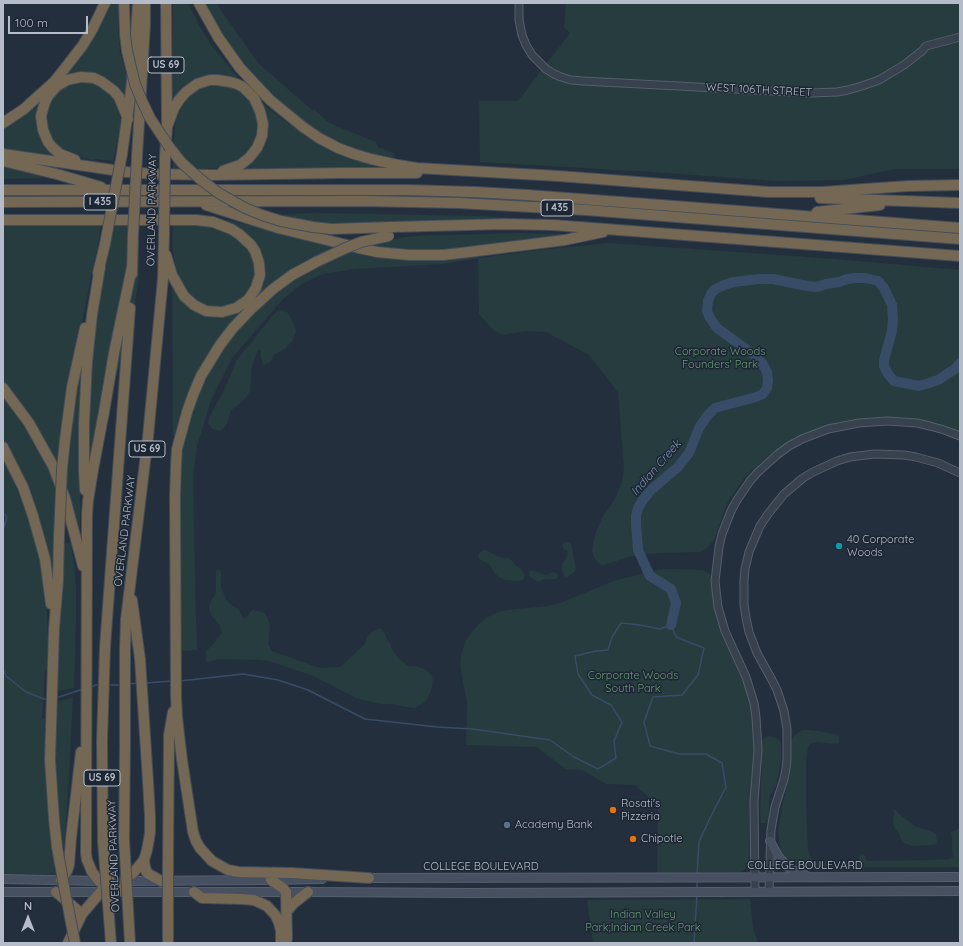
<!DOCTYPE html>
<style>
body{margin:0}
#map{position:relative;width:963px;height:946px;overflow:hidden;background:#242f3e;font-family:Quicksand,sans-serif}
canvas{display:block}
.frame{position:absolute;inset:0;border:4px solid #b4bcc9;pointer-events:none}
.north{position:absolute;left:8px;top:898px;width:40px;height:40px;-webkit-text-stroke:3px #1d2633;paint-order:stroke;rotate:0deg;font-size:11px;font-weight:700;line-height:16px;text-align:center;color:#b4bcc9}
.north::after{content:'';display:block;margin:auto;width:14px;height:18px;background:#b4bcc9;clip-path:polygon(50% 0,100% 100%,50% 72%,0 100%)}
.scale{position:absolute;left:8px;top:16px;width:80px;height:18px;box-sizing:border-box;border:2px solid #b4bcc9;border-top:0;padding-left:5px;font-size:12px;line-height:14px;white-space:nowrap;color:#b4bcc9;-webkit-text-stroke:3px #1d2633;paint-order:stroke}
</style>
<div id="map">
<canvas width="963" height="946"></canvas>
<div class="frame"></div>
<div class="north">N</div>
<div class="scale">100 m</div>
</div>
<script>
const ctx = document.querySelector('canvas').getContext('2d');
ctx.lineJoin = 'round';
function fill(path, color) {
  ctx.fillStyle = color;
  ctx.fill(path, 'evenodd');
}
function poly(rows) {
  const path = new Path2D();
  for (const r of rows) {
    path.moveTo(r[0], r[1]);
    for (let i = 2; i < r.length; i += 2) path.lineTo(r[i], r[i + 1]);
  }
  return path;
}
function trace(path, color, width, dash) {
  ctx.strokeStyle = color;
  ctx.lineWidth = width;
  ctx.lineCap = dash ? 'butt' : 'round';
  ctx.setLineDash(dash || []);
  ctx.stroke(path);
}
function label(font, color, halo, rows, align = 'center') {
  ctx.font = font + ' Quicksand,sans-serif';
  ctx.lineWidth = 3;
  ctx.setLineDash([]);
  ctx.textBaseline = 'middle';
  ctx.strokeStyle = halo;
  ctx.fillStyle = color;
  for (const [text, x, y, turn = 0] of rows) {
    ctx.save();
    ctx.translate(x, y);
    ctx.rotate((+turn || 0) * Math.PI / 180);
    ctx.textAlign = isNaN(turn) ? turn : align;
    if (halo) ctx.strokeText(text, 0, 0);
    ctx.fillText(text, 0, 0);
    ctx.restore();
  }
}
const green = poly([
 [108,3,118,3,118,32,120,52,129,84,126,104,108,82,60,80],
 [173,3,188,3,199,25,212,46,241,81,221,78,175,100,173,99],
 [197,3,217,3,220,9,258,63,312,110,314,109,327,121,334,125,376,142,378,147,394,153,396,160,381,157,362,151,345,145,327,137,300,121,250,76],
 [566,3,960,3,960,169,895,169,844,180,776,181,652,172,480,162,479,101,518,101,570,33,564,27],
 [79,81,91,82,101,86,110,92,117,103,121,115,121,124,113,161,96,159,92,160,74,155,60,149,54,142,48,132,45,123,46,111,50,100,58,91,68,84],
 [218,84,229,86,239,90,248,98,254,107,258,118,259,129,256,142,242,160,223,168,203,169,173,168,174,139,176,120,180,107,185,99,193,92,205,86],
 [44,97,39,110,56,158,3,150,3,127],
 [262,102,275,114,307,137,321,145,382,166,382,169,244,171,244,168,258,153,261,103],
 [3,165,41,174,41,178,3,179],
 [312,213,483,216,515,218,515,220,349,224,325,224,310,222,275,215],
 [222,219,270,230,339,248,263,292,258,291,261,256,220,221],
 [101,224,99,239,73,365,60,438,57,468,13,393,3,382,3,225],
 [112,224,139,224,139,275,133,319,127,341,92,454,89,471,89,385,94,315],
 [173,224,199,225,212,226,228,232,241,241,250,250,255,261,256,272,254,281,247,296,239,302,218,308,209,308,201,305,189,295,179,278,176,269,172,245],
 [522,233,563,234,563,237,444,251,421,251,378,248,368,245,389,240,413,236],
 [608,243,835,259,960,270,960,432,940,425,918,420,898,417,874,417,851,420,828,425,806,433,784,445,766,458,745,477,728,501,714,540,707,548,699,552,662,553,645,554,629,557,603,565,598,563,594,558,592,550,595,535,602,518,615,499,622,482,624,468,618,392,589,355,546,332,525,331,503,335,493,330,479,314,478,258,444,264,354,269,323,274,302,284,284,298,232,358,211,400,197,446,193,476,195,580,197,650,181,651,181,462,186,433,196,401,214,364,226,346,243,324,262,306,280,290,311,269,351,251,375,257,401,259,443,259,479,256,479,258,548,249],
 [172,284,190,306,245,308,219,338,208,354,195,380,186,400,175,436,173,436],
 [279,310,283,310,288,313,293,322,296,331,293,340,286,348,274,355,270,362,263,365,261,357,261,351,258,350,252,365,250,391,246,398,237,406,231,410,227,424,221,431,213,429,208,424,209,418,224,390,237,360,273,315],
 [78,378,81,378,80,536,66,488,67,451],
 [3,395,18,413,46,461,56,485,54,582,52,581,51,569,44,536,30,494,3,439],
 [3,458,23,503,33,530,39,554,44,584,47,612,48,641,47,669,45,671,42,718,45,719,46,789,55,874,3,874],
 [565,542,568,542,571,543,575,563,576,569,574,572,567,577,564,576,562,570,562,565,568,554,567,551,564,549,562,545],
 [71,543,75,571,76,589,76,619,74,688,57,692,62,544],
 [484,550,494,554,498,557,508,558,511,560,517,567,520,568,524,574,524,579,519,581,505,580,499,577,495,574,489,564,479,559,478,554],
 [219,569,221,571,221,587,226,599,229,603,238,609,244,619,253,610,265,613,270,624,269,639,268,644,272,651,314,666,323,668,340,667,365,644,367,637,372,632,378,629,381,629,384,632,387,639,391,645,391,648,399,659,408,666,416,666,426,670,432,676,433,680,431,691,426,701,422,704,415,708,412,708,391,704,380,704,363,700,356,698,313,676,273,662,261,660,218,659,208,662,206,660,206,652,222,633,220,626,211,615,209,607,212,599,215,595,216,590,216,571],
 [671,569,703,570,707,572,711,575,712,579,720,626,726,642,740,671,747,691,752,710,755,730,755,750,751,792,749,863,747,867,740,872,657,873,658,805,635,785,606,784,582,770,566,769,536,747,466,745,467,703,460,666,461,655,466,640,472,632,479,624,486,618,498,612,508,610,547,606,560,603,614,581,644,573,656,570],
 [532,570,539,573,546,575,554,572,557,574,558,577,555,579,544,579,538,582,530,577,529,571],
 [73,697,69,777,64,848,62,848,56,788,55,760,57,702],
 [802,730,809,730,818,731,827,733,835,734,839,736,839,742,838,744,817,742,811,743,808,747,806,762,806,806,808,850,812,860,855,863,858,861,859,857,861,855,865,856,866,860,869,861,935,860,949,859,953,857,952,846,952,838,950,833,960,828,960,867,878,867,825,868,801,866,787,859,781,851,778,834,782,807,790,774,791,763,791,742,794,736],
 [768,736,773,737,778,739,781,743,781,762,776,786,770,795,769,806,769,820,766,823,761,823,760,815,762,760,760,745,762,740],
 [893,809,896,810,899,814,915,826,923,829,933,832,936,834,937,842,935,845,912,846,902,842,900,836,893,825,894,814],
 [750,899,753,928,758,943,593,943,587,900]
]);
const stream = poly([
 [3,513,7,517,3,530],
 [3,651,3,659],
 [3,669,6,676,26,692,44,699,49,699],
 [180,681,243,674,278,680,308,690,365,719,437,727,473,729,550,740,574,757,598,769,616,758,614,741,622,722,611,705,592,695,578,674,575,656,596,651,608,650,612,637,621,623,640,625,660,629,671,625,676,637,704,648,698,675,682,695,653,697,644,722,650,746,679,754,706,754,722,763,726,787,711,816,699,842,697,875],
 [146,683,172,681],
 [128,684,138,683],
 [108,685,120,685],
 [90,687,96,685,100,685],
 [56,698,83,689],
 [697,889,697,881],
 [694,943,697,895]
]);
const river = poly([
 [671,625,676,603,671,589,650,576,638,550,636,524,636,516,638,508,643,500,651,490,678,467,689,453,699,428,707,416,715,408,756,397,763,394,767,388,768,381,767,372,762,363,753,354,717,328,710,318,707,311,708,301,711,294,714,290,724,285,733,282,759,279,773,279,807,286,817,287,826,284,839,282,847,279,856,278,865,278,878,281,884,288,892,305,893,319,892,331,884,360,884,366,888,374,894,381,919,386,929,383,938,380,955,369,960,363]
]);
const tertiary = poly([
 [519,3,519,20,522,35,526,45,532,55,546,69,554,74,561,77,571,80,583,81,811,93,837,92,848,90,862,86,879,80,904,65,922,51,926,46,960,37],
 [755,891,754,801,758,750,756,717,754,703,746,677,725,631,718,607,715,581,719,547,722,534,731,511,737,500,750,481,758,472,778,454,789,446,802,439,828,429,859,423,887,421,917,423,930,426,944,430,960,436],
 [769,891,771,830,775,807,784,779,786,769,787,759,787,729,784,711,777,690,772,680,757,653,749,632,746,618,744,605,744,580,745,569,749,552,754,540,760,526,768,514,784,494,803,478,813,472,837,461,850,457,874,454,904,455,916,457,938,463,960,473]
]);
const secondary = poly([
 [770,841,778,856,785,864,789,868,807,876],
 [364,878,960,877],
 [3,879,102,881],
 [122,881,271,880,322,879],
 [3,892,105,892],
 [123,892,308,892,469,893,960,891]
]);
const motorway = poly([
 [199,3,218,37,230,54,240,68,270,100,303,127,319,138,338,148,354,154,371,159,398,165,417,168,558,176,769,192,822,192,908,186,960,185],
 [3,123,24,109,35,99,54,82,62,72,83,45,92,30,105,3],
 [167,127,174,108,179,100,186,92,197,84,210,80,217,80,230,82,237,84,243,87,254,98,260,111,263,124,262,136,257,148,249,158,240,165,223,171],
 [3,154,127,172,154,174,211,175,342,173,417,173],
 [122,154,131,90,135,47,138,3],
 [137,156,145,25,145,3],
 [165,156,167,127,166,3],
 [75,160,60,154,52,147,48,142,43,130,41,116,45,102,48,96,57,86,67,80,81,77,94,78,102,82,114,91,119,97,128,119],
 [3,161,60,175,101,187],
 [3,190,408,190,475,192,527,195,661,205,960,228],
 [820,198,960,203],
 [3,202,362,201,459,203,586,210,960,239],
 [206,205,278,228,359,248,377,252,409,255,443,255,461,253,565,240,603,232],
 [817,212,880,205],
 [3,220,196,220,213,222,231,229,239,234,251,245,255,251,259,263,260,275,258,281,256,288,248,300,236,308,222,312,206,311,194,305,184,296,172,275,166,255],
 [392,227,504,224,553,225,960,256],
 [316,262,292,275,273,289,251,309,233,328,220,345,201,376,193,395,187,412,177,449,176,465,175,497,176,696,177,717,182,760,193,832,196,841,200,848,212,861,228,870,239,872,292,873,369,878],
 [98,273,105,244],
 [132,274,133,235],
 [3,388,29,423,53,466,65,498,83,566],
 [65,440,72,387,85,328],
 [3,447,23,487,33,516,45,559,51,604],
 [85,490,84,471,84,424,87,362,92,315,100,267],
 [124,839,125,744,125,649,126,619,148,437,163,278,164,235],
 [103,841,102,741,105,647,130,308],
 [57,847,54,819,50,760,54,629,58,581,59,536],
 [144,860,145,867,147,873,161,881],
 [168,866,169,735,173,712],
 [61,880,67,871,69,865,71,838,81,752],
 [271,880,283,888,286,892,287,939],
 [56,892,82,914],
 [108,892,134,872,144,860,147,850,150,833,150,816,148,781,140,659,132,600],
 [127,892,115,890,105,886,99,881,92,872,90,867,87,860,86,854,87,514,88,501,93,470,104,412,114,353,132,267],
 [194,892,202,898,241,899,254,900,267,906,276,916,279,923,281,931,281,943],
 [287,911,294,903,308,892],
 [68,943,82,914,110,881],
 [168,943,168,907]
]);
const motorwayBridge = poly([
 [124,3,125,35,127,51,135,84,142,101,150,118,170,148,182,163,200,179,220,194,245,208,262,215,281,221,313,227,331,229,392,227],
 [133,235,137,156],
 [164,235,165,156],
 [105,244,122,154],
 [316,262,346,248,361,242,389,236],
 [59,536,62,469,65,440],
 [124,839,130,943],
 [103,841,111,943],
 [57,847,63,881,75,943],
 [168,866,168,907]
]);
const markers = [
 [839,546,4,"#0f9aa8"],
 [613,810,4,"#e8710a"],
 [507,825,4,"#5c6f8a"],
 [633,839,4,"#e8710a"]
];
const shields = [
 [166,65,36],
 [100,202,32],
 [557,208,32],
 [147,449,36],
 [102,778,36]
];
const shieldNames = [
 ["US 69",166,65],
 ["I 435",100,202],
 ["I 435",557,208],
 ["US 69",147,449],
 ["US 69",102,778]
];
const streetNames = [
 ["WEST 106TH STREET",759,90,3],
 ["OVERLAND PARKWAY",152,210,-89],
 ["OVERLAND PARKWAY",125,531,-83],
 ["OVERLAND PARKWAY",114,856,-92],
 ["COLLEGE BOULEVARD",805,866],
 ["COLLEGE BOULEVARD",481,867]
];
const parkNames = [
 ["Corporate Woods",720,352],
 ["Founders' Park",720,365],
 ["Corporate Woods",633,676],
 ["South Park",633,689],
 ["Indian Valley",643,915],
 ["Park;Indian Creek Park",643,928]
];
const poiNames = [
 ["40 Corporate",847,540],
 ["Woods",847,553],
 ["Rosati's",621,804],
 ["Pizzeria",621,817],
 ["Academy Bank",515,825],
 ["Chipotle",641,839]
];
const waterNames = [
 ["Indian Creek",656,468,-49]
];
fill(green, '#263c3f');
trace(stream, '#394c67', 1.5);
trace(river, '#394c67', 10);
trace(tertiary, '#565f6c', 9);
trace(secondary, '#565f6c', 10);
trace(motorway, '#434c59', 12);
trace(tertiary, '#38414e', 7);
trace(secondary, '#465061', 8);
trace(motorway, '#746855', 10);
trace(motorwayBridge, '#434c59', 12, []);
trace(motorwayBridge, '#746855', 10);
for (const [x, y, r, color] of markers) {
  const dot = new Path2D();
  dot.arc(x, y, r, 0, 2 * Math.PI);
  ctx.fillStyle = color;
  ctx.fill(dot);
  trace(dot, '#1d2633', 1.5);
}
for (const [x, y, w] of shields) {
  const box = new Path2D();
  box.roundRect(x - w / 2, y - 8, w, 16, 3);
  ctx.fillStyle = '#1d2633';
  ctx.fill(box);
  trace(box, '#b4bcc9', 1);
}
label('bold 10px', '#b4bcc9', null, shieldNames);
label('11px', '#b4bcc9', '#1d2633', streetNames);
label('11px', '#6b9a76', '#1d2633', parkNames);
label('11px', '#b4bcc9', '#1d2633', poiNames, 'left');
label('italic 12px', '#7c92b1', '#1d2633', waterNames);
</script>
